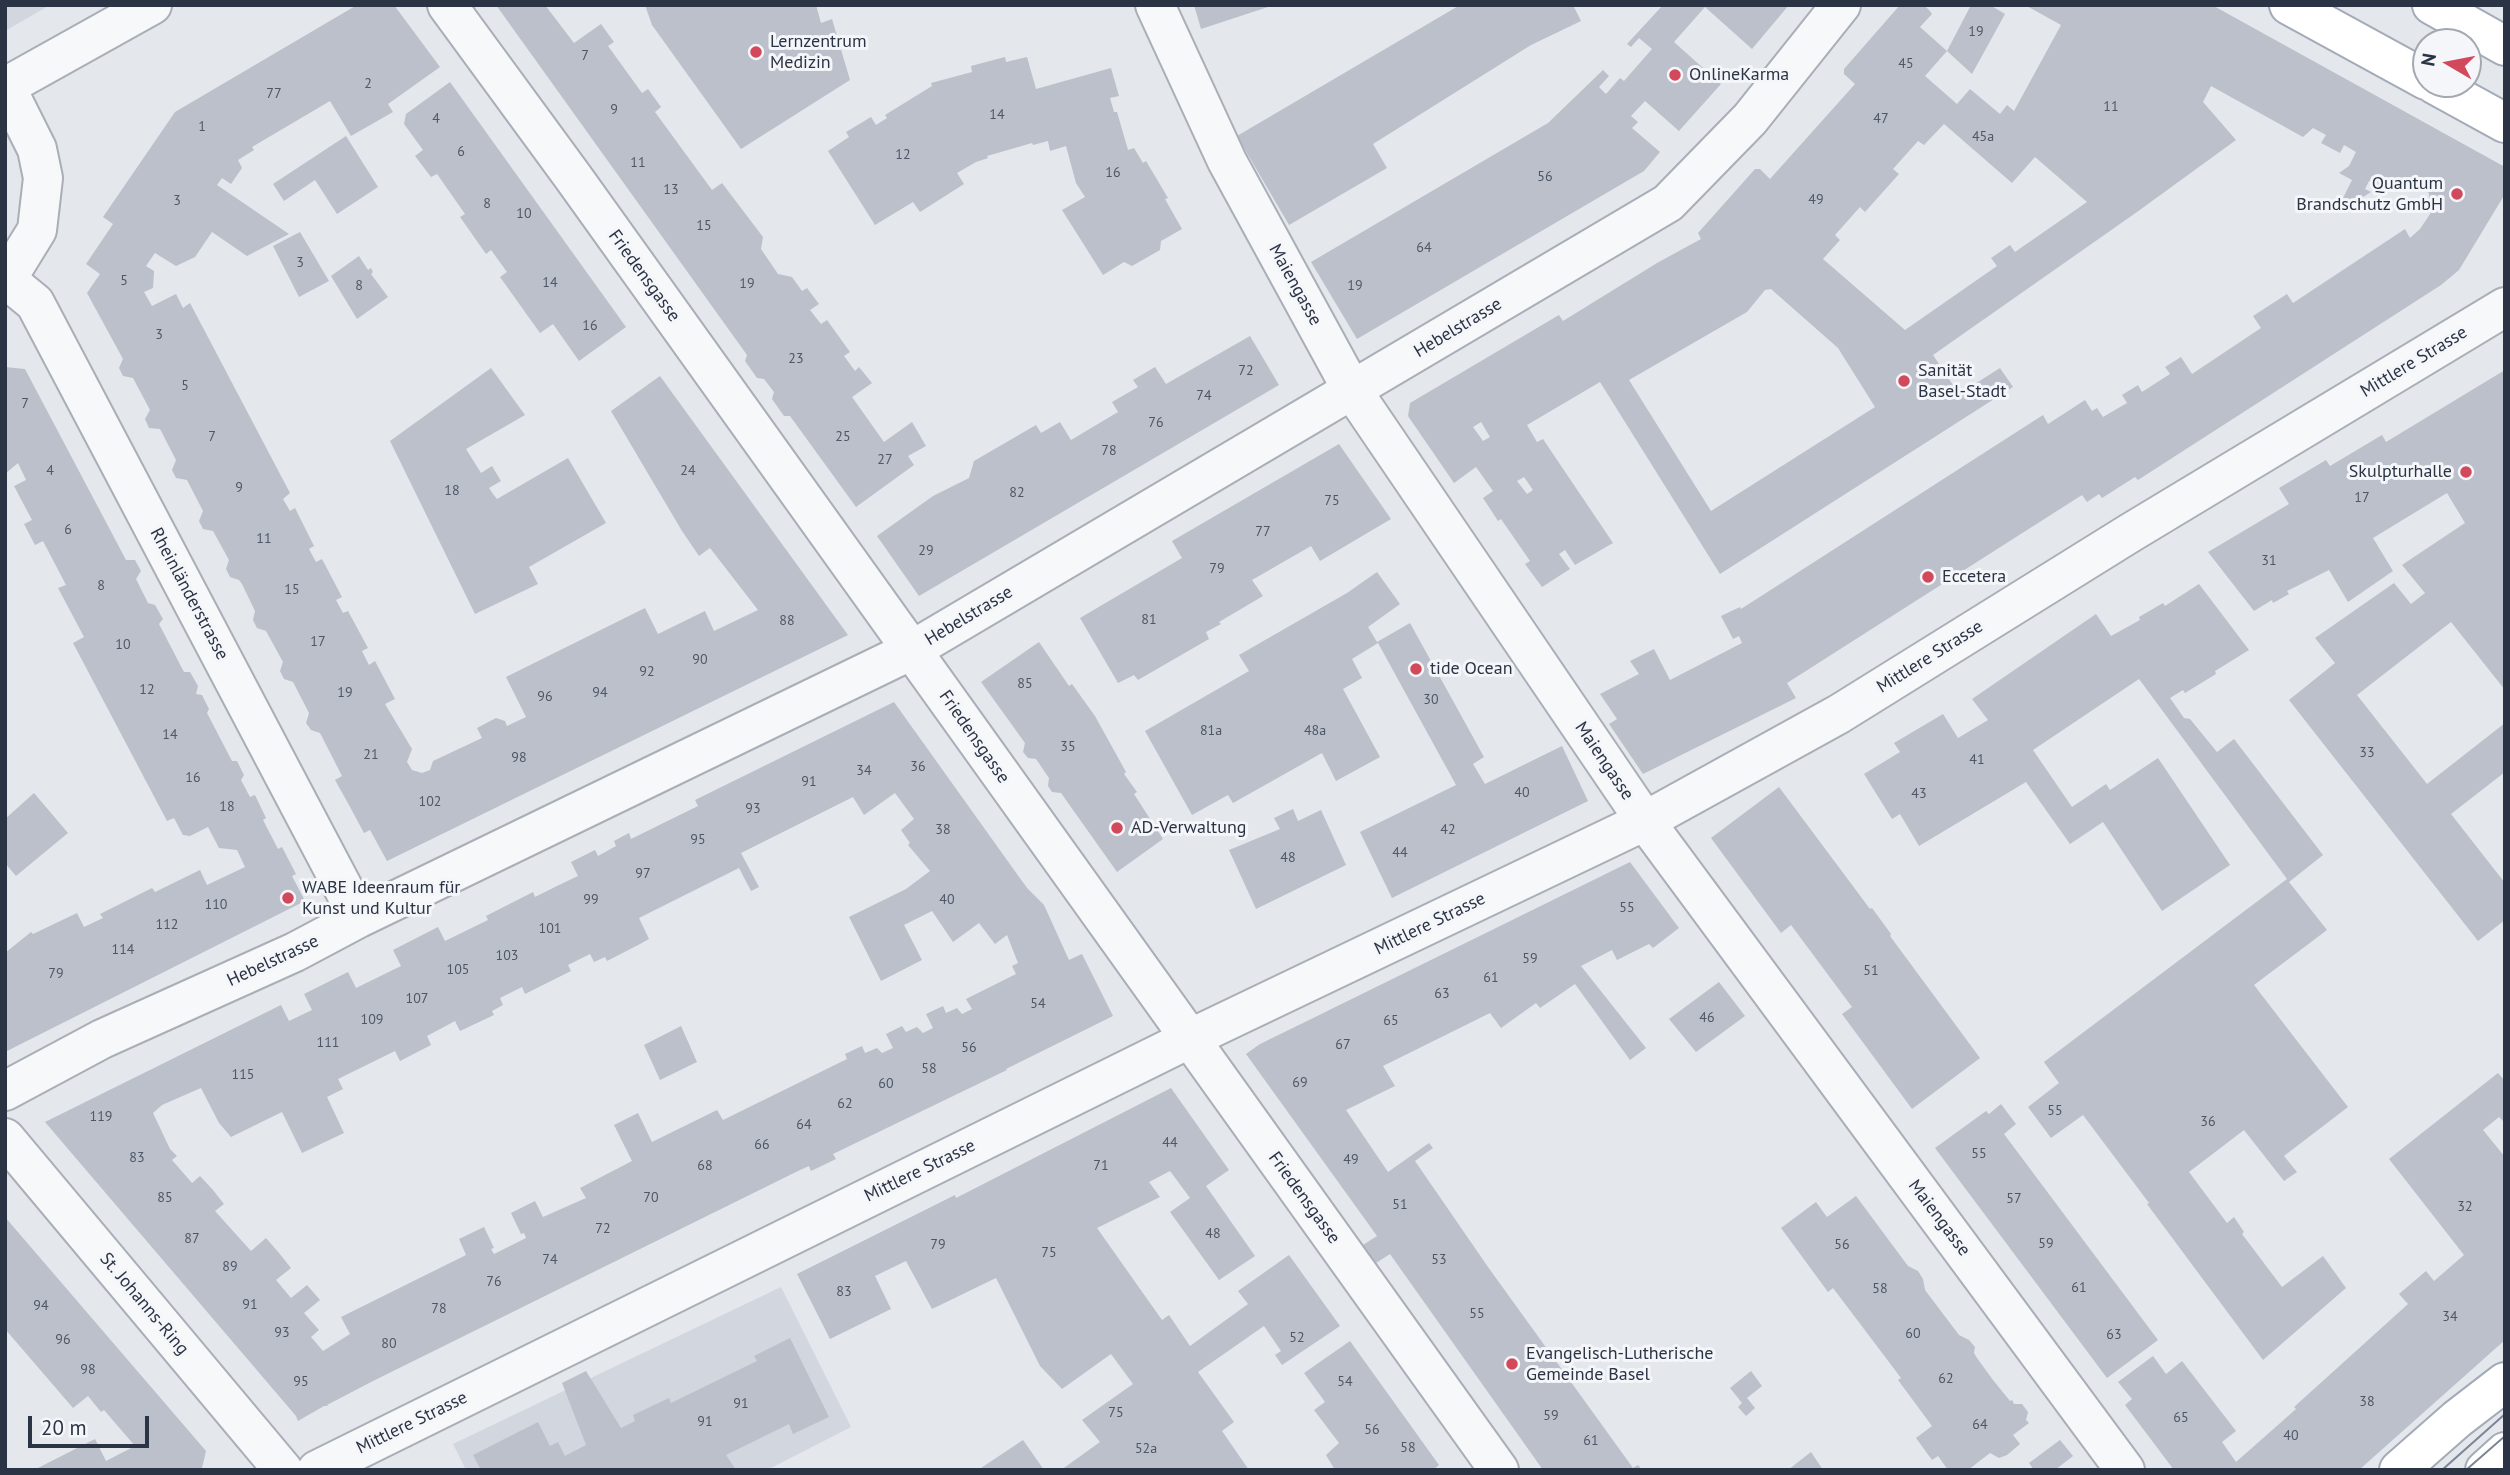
<!DOCTYPE html>
<meta charset="utf-8">
<style>
body{margin:0}
#map{position:relative;width:2510px;height:1475px;overflow:hidden;background:#e4e7ec;font-family:"PT Sans",sans-serif}
canvas{display:block}
.frame{position:absolute;inset:0;border:7px solid #2b3445;pointer-events:none}
.north{position:absolute;left:2412px;top:28px;width:70px;height:70px;box-sizing:border-box;background:#f4f6f9;border:2px solid #a4a8b1;border-radius:50%;rotate:280deg;font-size:19px;font-weight:700;line-height:28px;text-align:center;color:#2b3445}
.north::after{content:'';display:block;margin:auto;width:24px;height:32px;background:#d1495b;clip-path:polygon(50% 0,100% 100%,50% 72%,0 100%)}
.scale{position:absolute;left:28px;top:1416px;width:121px;height:32px;box-sizing:border-box;border:4px solid #2b3445;border-top:0;padding-left:9px;font-size:21px;line-height:24px;white-space:nowrap;color:#2b3445;-webkit-text-stroke:5px #f4f6f9;paint-order:stroke}
</style>
<div id="map">
<canvas width="2510" height="1475"></canvas>
<div class="frame"></div>
<div class="north">N</div>
<div class="scale">20 m</div>
</div>
<script>
const ctx = document.querySelector('canvas').getContext('2d');
ctx.lineJoin = 'round';
function fill(path, color) {
  ctx.fillStyle = color;
  ctx.fill(path, 'evenodd');
}
function poly(rows) {
  const path = new Path2D();
  for (const r of rows) {
    path.moveTo(r[0], r[1]);
    for (let i = 2; i < r.length; i += 2) path.lineTo(r[i], r[i + 1]);
  }
  return path;
}
function trace(path, color, width, dash) {
  ctx.strokeStyle = color;
  ctx.lineWidth = width;
  ctx.lineCap = dash ? 'butt' : 'round';
  ctx.setLineDash(dash || []);
  ctx.stroke(path);
}
function label(font, color, halo, rows, align = 'center') {
  ctx.font = font + ' "PT Sans",sans-serif';
  ctx.lineWidth = 6;
  ctx.setLineDash([]);
  ctx.textBaseline = 'middle';
  ctx.strokeStyle = halo;
  ctx.fillStyle = color;
  for (const [text, x, y, turn = 0] of rows) {
    ctx.save();
    ctx.translate(x, y);
    ctx.rotate((+turn || 0) * Math.PI / 180);
    ctx.textAlign = isNaN(turn) ? turn : align;
    if (halo) ctx.strokeText(text, 0, 0);
    ctx.fillText(text, 0, 0);
    ctx.restore();
  }
}
const built = poly([
 [5,5,50,5,5,31],
 [781,1287,851,1427,767,1470,466,1470,453,1444]
]);
const building = poly([
 [357,5,394,5,440,67,388,104,393,112,351,136,330,101,252,147,254,150,238,160,242,168,231,184,222,178,217,185,289,234,247,256,212,232,195,257,176,266,155,253,146,266,154,271,153,288,144,292,152,306,176,294,183,308,190,303,290,493,283,499,290,511,295,508,314,546,309,549,316,562,322,559,342,597,336,600,343,613,348,611,368,648,362,651,369,665,375,661,395,699,385,704,412,749,407,762,412,770,422,773,430,770,433,761,482,738,477,728,496,718,505,721,507,726,526,717,506,677,645,608,658,634,705,611,714,631,758,610,710,548,699,556,682,531,611,411,660,376,848,635,387,861,370,830,364,833,349,805,335,780,342,776,320,733,311,730,306,723,309,713,293,682,284,679,280,671,283,662,266,631,257,628,253,620,255,611,242,584,239,580,230,577,226,569,229,560,213,531,203,529,199,521,203,511,187,480,176,478,172,470,176,460,160,429,149,428,145,419,150,410,133,378,123,376,119,368,123,359,87,293,100,274,86,264,113,224,103,217,175,112],
 [496,5,545,5,574,43,601,24,614,42,608,46,642,93,648,89,661,107,655,112,712,190,722,183,763,237,761,249,778,274,792,277,802,291,807,288,819,304,810,310,821,324,827,320,850,352,844,356,855,371,859,367,872,383,852,397,884,442,912,422,926,446,908,456,914,465,856,507,790,416,784,416,772,399,774,392,764,379,757,378,745,361,747,355],
 [645,5,816,5,821,23,832,19,850,80,741,149,652,25],
 [1194,5,1271,5,1271,6,1201,29],
 [1460,5,1573,5,1581,21,1531,45,1373,144,1387,168,1289,225,1237,136],
 [1663,5,1789,5,1752,49,1705,7,1674,42,1721,84,1679,131,1645,101,1631,116,1638,122,1632,128,1660,152,1644,171,1357,339,1311,262,1548,123,1603,70,1609,76,1599,87,1606,94,1620,78,1624,81,1652,49,1639,38,1631,47,1627,44],
 [1900,5,1924,5,1929,10,1932,14,1920,27,1947,51,1925,76,1957,104,1970,89,2000,114,2007,105,2014,111,2061,25,2025,5,2212,5,2505,167,2505,194,2459,270,2441,285,2138,480,2135,477,2102,498,2099,494,2087,502,2082,495,1787,683,1796,698,1643,774,1609,724,1617,719,1600,694,1639,674,1630,661,1654,649,1670,680,1742,643,1739,636,1733,639,1721,616,1740,607,1741,609,2043,415,2048,424,2085,400,2092,411,2097,408,2103,417,2127,403,2122,395,2138,385,2142,392,2170,374,2165,367,2181,357,2192,374,2261,328,2253,316,2287,294,2293,303,2405,229,2410,238,2420,229,2434,208,2429,204,2429,193,2401,178,2397,183,2387,191,2369,181,2365,189,2371,192,2352,204,2343,198,2352,180,2339,173,2349,166,2356,152,2344,145,2340,153,2321,143,2326,135,2313,128,2303,137,2211,86,2203,102,2236,140,2137,212,1933,355,1959,394,2000,368,2013,387,1720,574,1600,382,1527,425,1537,442,1543,439,1613,543,1575,565,1565,550,1559,554,1570,569,1542,587,1525,564,1530,561,1501,519,1498,521,1483,498,1493,491,1476,467,1454,483,1408,416,1410,403,1559,315,1563,321,1657,263,1701,239,1698,233,1755,169,1760,169,1770,179,1855,84,1844,74,1844,69],
 [1944,124,2012,183,2035,157,2087,202,2015,252,2010,245,1991,258,1997,266,1905,330,1823,259,1840,240,1835,235,1860,207,1865,212,1899,174,1893,169,1918,141,1924,145],
 [1771,289,1838,348,1875,407,1711,511,1629,380,1747,312,1765,290],
 [1481,422,1490,437,1483,441,1473,427],
 [1524,477,1533,490,1527,494,1517,481],
 [1971,5,1990,5,2005,14,1972,74,1947,51],
 [1005,57,1006,62,1027,57,1036,89,1111,68,1119,96,1110,98,1114,112,1117,112,1128,150,1134,148,1143,163,1146,161,1168,198,1165,199,1182,229,1161,241,1160,250,1132,266,1124,262,1103,275,1062,210,1085,197,1076,183,1066,146,1050,151,1048,141,1033,145,1032,143,987,156,988,158,976,162,957,173,964,184,920,212,913,202,875,225,828,151,849,137,846,132,871,117,876,125,887,118,885,115,932,86,931,83,972,72,971,66],
 [450,82,626,327,579,361,553,324,540,333,500,277,507,272,491,250,486,254,460,217,465,214,437,174,431,177,415,156,423,150,404,124,406,114],
 [346,136,378,187,337,214,315,180,284,201,273,184],
 [300,232,329,281,299,297,273,246],
 [359,256,368,270,371,268,373,272,371,274,388,297,357,319,331,276],
 [1250,336,1279,385,919,596,877,536,933,496,969,478,974,461,1036,425,1041,433,1060,422,1071,440,1118,412,1112,402,1138,387,1133,380,1155,367,1166,384],
 [5,367,25,369,126,560,135,560,141,571,136,579,148,603,155,605,163,619,159,624,184,672,190,672,198,686,196,694,202,695,209,709,207,713,232,761,237,761,244,775,241,780,250,797,255,795,266,818,263,820,278,849,282,847,296,874,292,876,305,901,5,1052,5,953,31,932,33,934,77,913,84,927,103,918,100,914,152,888,155,892,200,870,207,885,245,867,237,850,219,848,208,827,190,836,183,835,174,818,167,821,73,643,84,637,58,588,66,585,43,541,35,545,24,524,32,520,14,486,26,480,18,463,5,474],
 [491,368,525,415,466,449,481,473,492,466,501,481,489,488,493,494,497,499,568,458,606,523,529,567,538,584,475,614,390,441],
 [2505,370,2505,690,2451,622,2357,695,2427,784,2505,723,2505,772,2451,814,2505,883,2505,920,2478,941,2289,700,2335,663,2315,638,2394,583,2411,604,2425,593,2402,565,2465,523,2447,493,2373,538,2393,571,2348,602,2329,570,2287,591,2289,594,2273,603,2272,600,2254,611,2208,552,2289,504,2279,488,2326,460,2330,466,2382,435,2386,442],
 [1339,444,1391,519,1320,561,1311,546,1252,580,1263,596,1219,622,1221,624,1206,632,1209,639,1138,680,1134,675,1118,683,1080,618,1182,558,1172,541],
 [1377,572,1400,604,1368,627,1377,642,1410,623,1484,757,1473,764,1485,784,1562,746,1588,801,1392,898,1360,832,1456,785,1378,643,1352,659,1362,678,1343,689,1380,757,1336,781,1322,753,1233,803,1228,795,1192,815,1145,731,1249,671,1239,655,1347,593],
 [2199,584,2249,650,2215,671,2216,674,2185,693,2183,690,2170,698,2184,718,2190,719,2217,752,2234,739,2323,855,2289,882,2327,930,2254,985,2348,1107,2284,1156,2297,1172,2284,1181,2244,1130,2189,1172,2227,1223,2234,1217,2244,1232,2242,1234,2282,1287,2323,1256,2346,1288,2263,1360,2147,1204,2149,1203,2083,1115,2051,1138,2028,1107,2059,1083,2044,1062,2287,879,2139,679,2033,750,2072,807,2106,784,2110,790,2158,758,2230,865,2162,911,2103,822,2070,844,2026,782,1919,846,1900,814,1892,819,1864,774,1900,752,1894,743,1943,714,1958,738,1988,720,1972,699,2096,614,2111,636,2140,620,2139,617,2163,603,2165,606],
 [1039,642,1069,686,1072,684,1095,716,1126,772,1124,774,1137,792,1134,794,1163,839,1117,872,1061,793,1052,792,1048,786,1049,778,1036,759,1028,758,1023,752,1025,743,981,682],
 [894,702,1027,888,1044,905,1069,960,1082,954,1113,1016,1006,1069,1007,1070,833,1154,836,1159,811,1171,809,1166,800,1170,373,1381,327,1405,328,1406,324,1406,298,1421,296,1416,45,1122,281,1005,289,1021,312,1010,304,994,348,972,356,988,401,966,393,950,438,927,445,941,488,920,486,916,533,892,535,897,557,886,578,876,571,862,595,850,598,856,616,846,614,841,629,833,631,839,698,806,695,800],
 [895,793,914,819,901,830,910,843,908,845,930,871,906,889,849,917,881,981,922,960,904,925,932,911,953,942,979,923,995,944,1007,935,1018,963,1012,966,1016,974,966,999,972,1009,962,1014,957,1008,946,1013,943,1006,926,1014,933,1028,923,1033,917,1027,906,1032,902,1026,886,1034,893,1048,882,1053,877,1048,865,1053,862,1046,845,1054,847,1059,723,1120,717,1110,652,1142,638,1113,614,1125,632,1161,580,1188,586,1198,543,1217,535,1201,511,1213,521,1234,524,1233,526,1238,494,1254,491,1249,494,1248,484,1227,459,1239,466,1255,341,1317,350,1334,323,1351,311,1337,319,1330,304,1313,320,1300,307,1285,291,1298,276,1280,291,1268,279,1253,266,1238,251,1251,215,1211,224,1204,213,1190,200,1176,192,1183,172,1160,177,1156,170,1149,153,1113,162,1105,201,1088,219,1123,231,1137,282,1112,302,1153,344,1133,327,1097,343,1089,338,1079,395,1051,400,1061,431,1045,427,1036,455,1021,460,1031,494,1015,492,1011,503,1005,500,998,522,987,525,994,571,971,568,965,590,954,594,962,605,957,607,961,640,944,649,939,639,918,739,868,751,891,759,887,741,853,853,797,864,815],
 [1779,787,1870,909,1872,908,1891,934,1890,936,1980,1058,1912,1109,1842,1014,1852,1007,1791,925,1781,933,1711,838],
 [34,793,68,833,16,876,5,863,5,819],
 [1293,809,1298,821,1321,810,1346,865,1256,909,1229,850,1280,829,1274,818],
 [1630,862,1679,928,1653,948,1649,944,1617,960,1612,950,1581,966,1646,1048,1630,1060,1575,984,1540,1008,1536,1003,1501,1028,1490,1013,1383,1066,1395,1086,1346,1110,1388,1172,1429,1143,1433,1148,1415,1161,1488,1267,1633,1468,1638,1465,1642,1470,1543,1470,1390,1254,1376,1263,1363,1245,1377,1236,1246,1054,1260,1044,1303,1023],
 [1719,982,1745,1016,1696,1052,1669,1019],
 [681,1026,697,1062,660,1080,644,1045],
 [2498,1073,2505,1081,2505,1123,2499,1117,2483,1130,2505,1157,2505,1340,2359,1470,2174,1470,2125,1405,2132,1399,2118,1382,2153,1356,2166,1374,2182,1361,2236,1431,2222,1442,2236,1462,2296,1409,2294,1407,2408,1304,2399,1294,2426,1271,2434,1281,2464,1255,2389,1159],
 [1171,1088,1229,1170,1206,1186,1255,1256,1219,1280,1170,1212,1190,1198,1170,1171,1149,1182,1160,1197,1097,1228,1162,1320,1169,1315,1190,1346,1248,1304,1238,1291,1289,1255,1340,1326,1282,1365,1275,1355,1281,1351,1264,1326,1198,1372,1234,1422,1222,1431,1249,1470,1061,1470,1100,1442,1082,1420,1133,1384,1111,1354,1062,1389,1040,1366,996,1278,932,1309,906,1261,875,1276,891,1309,830,1339,797,1274,955,1195,956,1198],
 [2001,1104,2016,1124,2004,1134,2158,1340,2107,1378,1935,1148,1986,1111,1989,1114],
 [1856,1196,1908,1266,1918,1271,1923,1279,1925,1290,1959,1335,1969,1340,1975,1347,1974,1353,1977,1358,1993,1380,2010,1401,2012,1400,2014,1404,2022,1404,2028,1412,2026,1420,2029,1423,2013,1435,2020,1444,2007,1455,1999,1458,1990,1453,1968,1470,1948,1470,1938,1456,1932,1460,1916,1438,1932,1426,1898,1380,1901,1378,1833,1288,1828,1292,1781,1228,1816,1202,1827,1217],
 [5,1217,206,1451,202,1468,197,1470,34,1470,95,1439,106,1461,135,1446,104,1410,101,1412,88,1396,73,1408,5,1329],
 [790,1338,829,1417,793,1434,789,1424,726,1455,736,1470,599,1470,598,1468,594,1470,481,1470,473,1455,538,1422,550,1446,558,1442,565,1456,586,1445,562,1383,586,1371,621,1428,635,1421,633,1415,669,1398,671,1403,757,1361,754,1356],
 [1350,1341,1439,1465,1433,1470,1335,1470,1326,1455,1339,1443,1314,1410,1325,1402,1304,1373],
 [1751,1371,1762,1386,1747,1398,1755,1408,1746,1416,1738,1407,1742,1403,1730,1388],
 [1023,1440,1044,1470,978,1470],
 [2060,1440,2073,1456,2055,1470,2034,1470,2029,1463],
 [1811,1452,1823,1470,1788,1470]
]);
const minor = poly([
 [447,5,573,177,1499,1470],
 [1155,5,1227,161,1352,390,1645,821,2125,1470],
 [5,85,37,149,43,178,37,230,5,282],
 [5,87,152,5],
 [7,280,35,303,359,918],
 [5,1091,102,1039,295,952,359,918,912,650,1668,203,1750,119,1841,5],
 [5,1138,283,1470],
 [317,1470,1189,1039,1645,821,1839,714,2130,533,2505,307]
]);
const major = poly([
 [2289,5,2426,80],
 [2432,5,2505,46],
 [2434,84,2505,123],
 [2399,1470,2457,1419,2505,1382],
 [2485,1470,2505,1452]
]);
const tram = poly([
 [2442,1470,2505,1414],
 [2466,1470,2505,1436]
]);
const markers = [
 [756,52,7,"#d1495b"],
 [1675,75,7,"#d1495b"],
 [2457,194,7,"#d1495b"],
 [1904,381,7,"#d1495b"],
 [2466,472,7,"#d1495b"],
 [1928,577,7,"#d1495b"],
 [1416,669,7,"#d1495b"],
 [1117,828,7,"#d1495b"],
 [288,898,7,"#d1495b"],
 [1512,1364,7,"#d1495b"]
];
const numberNames = [
 ["19",1976,32],
 ["7",585,56],
 ["45",1906,64],
 ["2",368,84],
 ["77",274,94],
 ["11",2111,107],
 ["9",614,110],
 ["14",997,115],
 ["4",436,119],
 ["47",1881,119],
 ["1",202,127],
 ["45a",1983,137],
 ["6",461,152],
 ["12",903,155],
 ["11",638,163],
 ["16",1113,173],
 ["56",1545,177],
 ["13",671,190],
 ["49",1816,200],
 ["3",177,201],
 ["8",487,204],
 ["10",524,214],
 ["15",704,226],
 ["64",1424,248],
 ["3",300,263],
 ["5",124,281],
 ["14",550,283],
 ["19",747,284],
 ["8",359,286],
 ["19",1355,286],
 ["16",590,326],
 ["3",159,335],
 ["23",796,359],
 ["72",1246,371],
 ["5",185,386],
 ["74",1204,396],
 ["7",25,404],
 ["76",1156,423],
 ["7",212,437],
 ["25",843,437],
 ["78",1109,451],
 ["27",885,460],
 ["4",50,471],
 ["24",688,471],
 ["9",239,488],
 ["18",452,491],
 ["82",1017,493],
 ["17",2362,498],
 ["75",1332,501],
 ["6",68,530],
 ["77",1263,532],
 ["11",264,539],
 ["29",926,551],
 ["31",2269,561],
 ["79",1217,569],
 ["8",101,586],
 ["15",292,590],
 ["81",1149,620],
 ["88",787,621],
 ["17",318,642],
 ["10",123,645],
 ["90",700,660],
 ["92",647,672],
 ["85",1025,684],
 ["12",147,690],
 ["19",345,693],
 ["94",600,693],
 ["96",545,697],
 ["30",1431,700],
 ["81a",1211,731],
 ["48a",1315,731],
 ["14",170,735],
 ["35",1068,747],
 ["33",2367,753],
 ["21",371,755],
 ["98",519,758],
 ["41",1977,760],
 ["36",918,767],
 ["34",864,771],
 ["16",193,778],
 ["91",809,782],
 ["40",1522,793],
 ["43",1919,794],
 ["102",430,802],
 ["18",227,807],
 ["93",753,809],
 ["38",943,830],
 ["42",1448,830],
 ["95",698,840],
 ["44",1400,853],
 ["48",1288,858],
 ["97",643,874],
 ["99",591,900],
 ["40",947,900],
 ["110",216,905],
 ["55",1627,908],
 ["112",167,925],
 ["101",550,929],
 ["114",123,950],
 ["103",507,956],
 ["59",1530,959],
 ["105",458,970],
 ["51",1871,971],
 ["79",56,974],
 ["61",1491,978],
 ["63",1442,994],
 ["107",417,999],
 ["54",1038,1004],
 ["46",1707,1018],
 ["109",372,1020],
 ["65",1391,1021],
 ["111",328,1043],
 ["67",1343,1045],
 ["56",969,1048],
 ["58",929,1069],
 ["115",243,1075],
 ["69",1300,1083],
 ["60",886,1084],
 ["62",845,1104],
 ["55",2055,1111],
 ["119",101,1117],
 ["36",2208,1122],
 ["64",804,1125],
 ["44",1170,1143],
 ["66",762,1145],
 ["55",1979,1154],
 ["83",137,1158],
 ["49",1351,1160],
 ["68",705,1166],
 ["71",1101,1166],
 ["85",165,1198],
 ["70",651,1198],
 ["57",2014,1199],
 ["51",1400,1205],
 ["32",2465,1207],
 ["72",603,1229],
 ["48",1213,1234],
 ["87",192,1239],
 ["59",2046,1244],
 ["79",938,1245],
 ["56",1842,1245],
 ["75",1049,1253],
 ["74",550,1260],
 ["53",1439,1260],
 ["89",230,1267],
 ["76",494,1282],
 ["61",2079,1288],
 ["58",1880,1289],
 ["83",844,1292],
 ["91",250,1305],
 ["94",41,1306],
 ["78",439,1309],
 ["55",1477,1314],
 ["34",2450,1317],
 ["93",282,1333],
 ["60",1913,1334],
 ["63",2114,1335],
 ["52",1297,1338],
 ["96",63,1340],
 ["80",389,1344],
 ["98",88,1370],
 ["62",1946,1379],
 ["95",301,1382],
 ["54",1345,1382],
 ["38",2367,1402],
 ["91",741,1404],
 ["75",1116,1413],
 ["59",1551,1416],
 ["65",2181,1418],
 ["91",705,1422],
 ["64",1980,1425],
 ["56",1372,1430],
 ["40",2291,1436],
 ["61",1591,1441],
 ["58",1408,1448],
 ["52a",1146,1449]
];
const poiNames = [
 ["Lernzentrum",770,42],
 ["Medizin",770,63],
 ["OnlineKarma",1689,75],
 ["Quantum",2443,184,"right"],
 ["Brandschutz GmbH",2443,205,"right"],
 ["Sanität",1918,371],
 ["Basel-Stadt",1918,392],
 ["Skulpturhalle",2452,472,"right"],
 ["Eccetera",1942,577],
 ["tide Ocean",1430,669],
 ["AD-Verwaltung",1131,828],
 ["WABE Ideenraum für",302,888],
 ["Kunst und Kultur",302,909],
 ["Evangelisch-Lutherische",1526,1354],
 ["Gemeinde Basel",1526,1375]
];
const streetNames = [
 ["Friedensgasse",644,276,54],
 ["Maiengasse",1295,285,61],
 ["Hebelstrasse",1458,328,-31],
 ["Mittlere Strasse",2414,362,-31],
 ["Rheinländerstrasse",189,594,62],
 ["Hebelstrasse",969,616,-31],
 ["Mittlere Strasse",1930,657,-32],
 ["Friedensgasse",974,737,55],
 ["Maiengasse",1604,761,56],
 ["Mittlere Strasse",1430,924,-26],
 ["Hebelstrasse",273,961,-25],
 ["Mittlere Strasse",920,1171,-26],
 ["Friedensgasse",1304,1198,54],
 ["Maiengasse",1939,1218,53],
 ["St. Johanns-Ring",144,1304,50],
 ["Mittlere Strasse",412,1423,-26]
];
fill(built, '#d2d6de');
fill(building, '#bbc0ca');
trace(minor, '#a9aeb7', 42);
trace(major, '#a3abb8', 42);
trace(minor, '#f7f8fa', 38);
trace(major, '#fff', 38);
trace(tram, '#7d8696', 2);
for (const [x, y, r, color] of markers) {
  const dot = new Path2D();
  dot.arc(x, y, r, 0, 2 * Math.PI);
  ctx.fillStyle = color;
  ctx.fill(dot);
  trace(dot, '#f4f6f9', 2.5);
}
label('14px', '#4f5766', null, numberNames);
label('18px', '#2b3445', '#f4f6f9', poiNames, 'left');
label('18px', '#2b3445', '#f4f6f9', streetNames);
</script>
